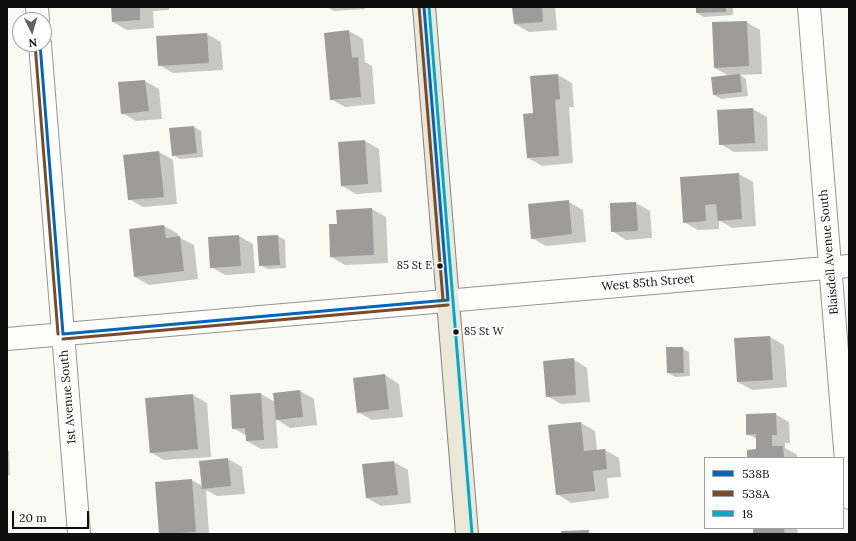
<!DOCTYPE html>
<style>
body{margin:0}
#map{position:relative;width:856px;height:541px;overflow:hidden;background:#fafaf4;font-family:Lora,serif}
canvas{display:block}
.frame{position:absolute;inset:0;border:8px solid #0e0e0e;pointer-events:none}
.legend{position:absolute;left:704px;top:457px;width:140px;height:72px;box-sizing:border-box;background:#fff;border:1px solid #9f9f9f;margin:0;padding:5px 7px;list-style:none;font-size:12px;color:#0e0e0e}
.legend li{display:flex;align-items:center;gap:8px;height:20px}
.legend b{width:20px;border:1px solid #9f9f9f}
.north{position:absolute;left:12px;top:12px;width:40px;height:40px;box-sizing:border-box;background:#fff;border:1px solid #9f9f9f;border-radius:50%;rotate:175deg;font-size:11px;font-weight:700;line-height:16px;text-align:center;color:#0e0e0e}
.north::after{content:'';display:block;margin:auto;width:14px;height:18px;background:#61615e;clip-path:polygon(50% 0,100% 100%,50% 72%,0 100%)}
.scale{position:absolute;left:12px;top:511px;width:77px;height:18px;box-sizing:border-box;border:2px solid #0e0e0e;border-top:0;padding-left:5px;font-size:12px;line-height:14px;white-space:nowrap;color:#0e0e0e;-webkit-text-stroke:3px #fff;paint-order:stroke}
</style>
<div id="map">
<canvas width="856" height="541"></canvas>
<div class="frame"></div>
<ul class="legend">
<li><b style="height:5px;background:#0065bd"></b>538B</li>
<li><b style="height:5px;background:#7a4b2a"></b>538A</li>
<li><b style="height:5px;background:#00a9ce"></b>18</li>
</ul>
<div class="north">N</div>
<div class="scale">20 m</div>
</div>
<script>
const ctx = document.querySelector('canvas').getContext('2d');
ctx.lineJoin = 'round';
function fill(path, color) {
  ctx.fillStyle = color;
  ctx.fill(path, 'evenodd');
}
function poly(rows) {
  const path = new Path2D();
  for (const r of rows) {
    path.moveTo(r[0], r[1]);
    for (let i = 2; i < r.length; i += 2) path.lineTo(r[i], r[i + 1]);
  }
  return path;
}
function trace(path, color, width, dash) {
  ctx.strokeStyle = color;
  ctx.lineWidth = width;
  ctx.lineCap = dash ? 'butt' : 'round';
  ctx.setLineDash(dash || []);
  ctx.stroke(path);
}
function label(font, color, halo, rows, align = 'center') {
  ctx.font = font + ' Lora,serif';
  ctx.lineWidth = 4;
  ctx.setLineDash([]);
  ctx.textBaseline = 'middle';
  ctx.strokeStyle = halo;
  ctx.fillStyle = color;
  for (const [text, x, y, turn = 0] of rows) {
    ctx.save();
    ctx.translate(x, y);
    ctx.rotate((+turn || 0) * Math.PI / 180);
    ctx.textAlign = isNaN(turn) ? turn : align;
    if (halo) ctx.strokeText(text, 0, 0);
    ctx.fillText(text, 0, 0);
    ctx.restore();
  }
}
const shadow = poly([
 [112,7,169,7,169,10,153,11,154,28,127,30,113,22],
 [327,7,365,7,365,9,334,11],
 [513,7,555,7,557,30,529,32,515,24],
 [697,7,733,7,733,15,704,17,697,13],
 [746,22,760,30,762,74,740,75,746,79,748,96,721,99,714,95,729,76,715,68],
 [349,31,363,39,365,62,372,66,375,104,345,107,331,99],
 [207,34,221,42,223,70,173,73,159,65],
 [558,75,572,83,574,107,569,107,573,163,542,166,528,158,534,114],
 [145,81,159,89,162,119,136,121,122,113,119,83],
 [753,109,767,117,768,151,734,152,720,144],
 [194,127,201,131,203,157,180,159,173,155],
 [365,141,379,149,382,192,356,194,342,186],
 [159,152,173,160,177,204,143,207,129,199],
 [739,174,753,182,756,226,732,228,719,220,719,229,698,230,684,222,681,178],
 [569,202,583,210,586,242,546,246,532,238],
 [636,203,650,211,652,238,626,240,612,231,611,204],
 [372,209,386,217,388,263,345,265,331,257,338,225],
 [164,226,178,234,178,237,194,245,198,279,149,285,135,277],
 [239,236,253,244,255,273,225,275,211,267],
 [278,236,285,240,286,268,267,269,260,265],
 [770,337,784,345,787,387,752,390,738,382],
 [682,348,689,352,690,376,675,377,668,373],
 [573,359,587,368,590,402,561,404,547,396],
 [385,375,399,384,403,417,372,420,358,412,354,379],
 [300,391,314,399,317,425,290,428,276,419,278,448,261,449,247,441,247,436,233,428,261,394,275,402],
 [193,395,207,403,211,457,164,460,150,452,146,399],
 [775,414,789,422,790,443,785,443,785,448,797,455,797,458,748,458,757,450,757,439,747,434],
 [581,423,595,431,597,450,605,450,619,458,621,477,607,478,609,498,571,503,557,494],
 [7,450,9,451,10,475,7,476],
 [228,459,242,467,245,494,217,496,206,490,209,534,160,534,156,483,191,480,203,486],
 [394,462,408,470,411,503,381,506,367,498],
 [754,528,797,528,798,534,754,534]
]);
const building = poly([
 [111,7,140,7,140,20,112,22],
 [512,7,542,7,543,22,514,24],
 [696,7,726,7,726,12,696,13],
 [747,21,749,66,714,68,712,22],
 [349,30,352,58,358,57,361,97,330,100,324,33],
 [207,33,209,63,158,66,156,36],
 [558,74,560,99,555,100,559,156,527,158,523,114,533,113,530,76],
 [740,74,742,92,713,95,711,77],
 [145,80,149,111,121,114,118,82],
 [753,108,755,143,719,145,717,110],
 [194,126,197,153,172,156,169,128],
 [365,140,368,184,341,186,338,142],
 [159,151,164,197,128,200,123,155],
 [739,173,742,219,718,221,716,204,705,205,706,221,683,223,680,177],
 [569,200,572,234,531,239,528,204],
 [636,202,638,231,611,232,610,203],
 [372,208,374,255,330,257,329,224,337,224,336,210],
 [164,225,166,238,180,236,184,271,134,277,129,229],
 [239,235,241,266,210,268,208,237],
 [278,235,280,265,259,266,257,236],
 [770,336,773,380,737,382,734,338],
 [666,347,683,347,684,373,667,373],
 [574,358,576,395,546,397,543,361],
 [385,374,389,409,357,413,353,378],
 [300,390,303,417,276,420,273,393],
 [261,393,264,440,246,441,245,428,232,429,230,395],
 [193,394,198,449,150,453,145,398],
 [776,413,777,435,772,435,772,446,783,446,784,458,747,458,747,450,756,449,756,434,746,435,746,414],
 [581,422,584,451,605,449,607,469,593,471,595,491,556,495,548,425],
 [228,458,231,486,202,489,199,461],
 [394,461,398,495,366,498,362,464],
 [192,479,196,532,159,534,155,482],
 [753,528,784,528,785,534,753,534],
 [589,530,589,534,561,534,561,531]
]);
const minor = poly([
 [37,7,38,20],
 [809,7,849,498],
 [40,44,79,534],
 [7,339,849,266]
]);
const major = poly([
 [424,7,467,534]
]);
const bus1 = poly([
 [424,7,448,300],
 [40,44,63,334],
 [63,334,448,300]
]);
const bus2 = poly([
 [419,7,443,300],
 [35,44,58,334],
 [63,339,448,305]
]);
const bus3 = poly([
 [429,7,472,534]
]);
const markers = [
 [440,266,3.5,"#0e0e0e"],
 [456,332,3.5,"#0e0e0e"]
];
const busNames = [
 ["85 St E",432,266],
 ["85 St W",464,332,"left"]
];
const streetNames = [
 ["Blaisdell Avenue South",829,252,-95],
 ["West 85th Street",648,283,-5],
 ["1st Avenue South",68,397,-95]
];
fill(shadow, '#0003');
fill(building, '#9e9c99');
trace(minor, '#949492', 24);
trace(major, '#82827f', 24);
trace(minor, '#fefefd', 22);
trace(major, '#ebe8da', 22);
trace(bus1, '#0065bd', 3);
trace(bus2, '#7a4b2a', 3);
trace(bus3, '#00a9ce', 3);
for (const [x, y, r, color] of markers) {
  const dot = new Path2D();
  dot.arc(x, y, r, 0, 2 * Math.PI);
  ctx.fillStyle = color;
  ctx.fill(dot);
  trace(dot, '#fff', 1.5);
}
label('11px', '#0e0e0e', '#fff', busNames, 'right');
label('12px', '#0e0e0e', '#fff', streetNames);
</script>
